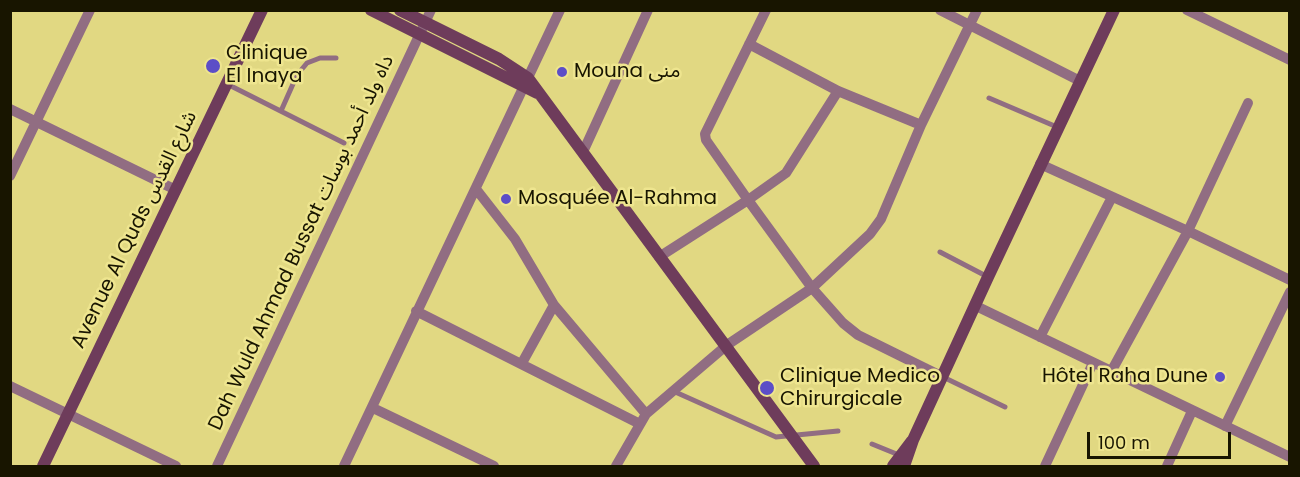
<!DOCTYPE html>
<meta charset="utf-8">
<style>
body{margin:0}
#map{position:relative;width:1300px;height:477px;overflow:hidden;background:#e1d882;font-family:Poppins,sans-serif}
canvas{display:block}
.frame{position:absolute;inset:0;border:12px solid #181500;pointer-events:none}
.scale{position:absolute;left:1087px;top:432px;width:144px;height:27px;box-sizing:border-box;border:3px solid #181500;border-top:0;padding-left:8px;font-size:18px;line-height:21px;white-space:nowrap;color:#181500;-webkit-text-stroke:4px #eee58f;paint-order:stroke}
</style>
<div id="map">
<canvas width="1300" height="477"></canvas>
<div class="frame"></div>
<div class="scale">100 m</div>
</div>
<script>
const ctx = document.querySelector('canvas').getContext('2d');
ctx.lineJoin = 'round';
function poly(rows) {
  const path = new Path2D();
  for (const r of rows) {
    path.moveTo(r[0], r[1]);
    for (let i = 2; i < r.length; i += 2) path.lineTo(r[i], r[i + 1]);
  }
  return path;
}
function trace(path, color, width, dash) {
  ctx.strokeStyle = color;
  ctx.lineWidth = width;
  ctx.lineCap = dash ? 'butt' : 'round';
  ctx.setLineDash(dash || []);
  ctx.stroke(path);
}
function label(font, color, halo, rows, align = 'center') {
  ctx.font = font + ' Poppins,"Noto Sans Arabic",sans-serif';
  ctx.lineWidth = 5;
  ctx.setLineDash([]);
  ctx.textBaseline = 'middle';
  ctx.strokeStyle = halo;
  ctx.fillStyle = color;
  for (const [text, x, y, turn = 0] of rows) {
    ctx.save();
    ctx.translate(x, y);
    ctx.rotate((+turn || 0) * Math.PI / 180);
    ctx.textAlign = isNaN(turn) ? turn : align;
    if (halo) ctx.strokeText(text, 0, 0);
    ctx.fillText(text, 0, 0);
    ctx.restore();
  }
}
const lane = poly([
 [227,84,344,143],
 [989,98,1057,127],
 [281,111,297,75,307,63,320,58,336,58],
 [940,252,988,277],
 [943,377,1005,407],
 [673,391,776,437,838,431],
 [872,444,899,455]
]);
const street = poly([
 [940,10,1080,81],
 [1187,10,1290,60],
 [749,44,838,91,921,125],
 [838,91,786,173,748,200,812,288,843,323,858,335,943,377],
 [10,109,176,190],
 [583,152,648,10],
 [1040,164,1188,231,1290,280],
 [10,176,90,10],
 [476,189,515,239,554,305,646,414],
 [659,257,748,200,706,140,705,134,766,10],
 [976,306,1290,457],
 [416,311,638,423],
 [1040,337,1112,197],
 [522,363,554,305],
 [1111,372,1188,231,1248,103],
 [10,386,176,466],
 [373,408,494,466],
 [1225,426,1290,292],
 [217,466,431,10],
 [344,466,560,10],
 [616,466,646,414,727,345,812,288,870,234,881,219,921,125,977,10],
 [1045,466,1093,363],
 [1167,466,1192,411]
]);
const secondary = poly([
 [371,10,537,93],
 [400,10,499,59,528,78,814,466],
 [43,466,262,10],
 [893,466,912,441],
 [904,466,913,440,988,277,1114,10]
]);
const markers = [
 [213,66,8,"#5c4ec7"],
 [562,72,6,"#5c4ec7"],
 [506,199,6,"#5c4ec7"],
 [1220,377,6,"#5c4ec7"],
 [767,388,8,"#5c4ec7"]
];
const poiNames = [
 ["Clinique",226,54],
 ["El Inaya",226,77],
 ["Mouna منى",574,72],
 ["Mosquée Al-Rahma",518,199],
 ["Clinique Medico",780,377],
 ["Chirurgicale",780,400],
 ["Hôtel Raha Dune",1208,377,"right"]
];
const streetNames = [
 ["Avenue Al Quds شارع القدس",135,230,-64],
 ["Dah Wuld Ahmad Bussat داه ولد أحمد بوسات",302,243,-65]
];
trace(lane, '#916d82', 5);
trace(street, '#916d82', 10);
trace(secondary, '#6e3c5b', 12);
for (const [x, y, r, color] of markers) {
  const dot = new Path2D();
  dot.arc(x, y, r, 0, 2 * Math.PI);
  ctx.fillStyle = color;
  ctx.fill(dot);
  trace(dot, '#eee58f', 2);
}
label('20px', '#181500', '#eee58f', poiNames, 'left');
label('20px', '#181500', '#eee58f', streetNames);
</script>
